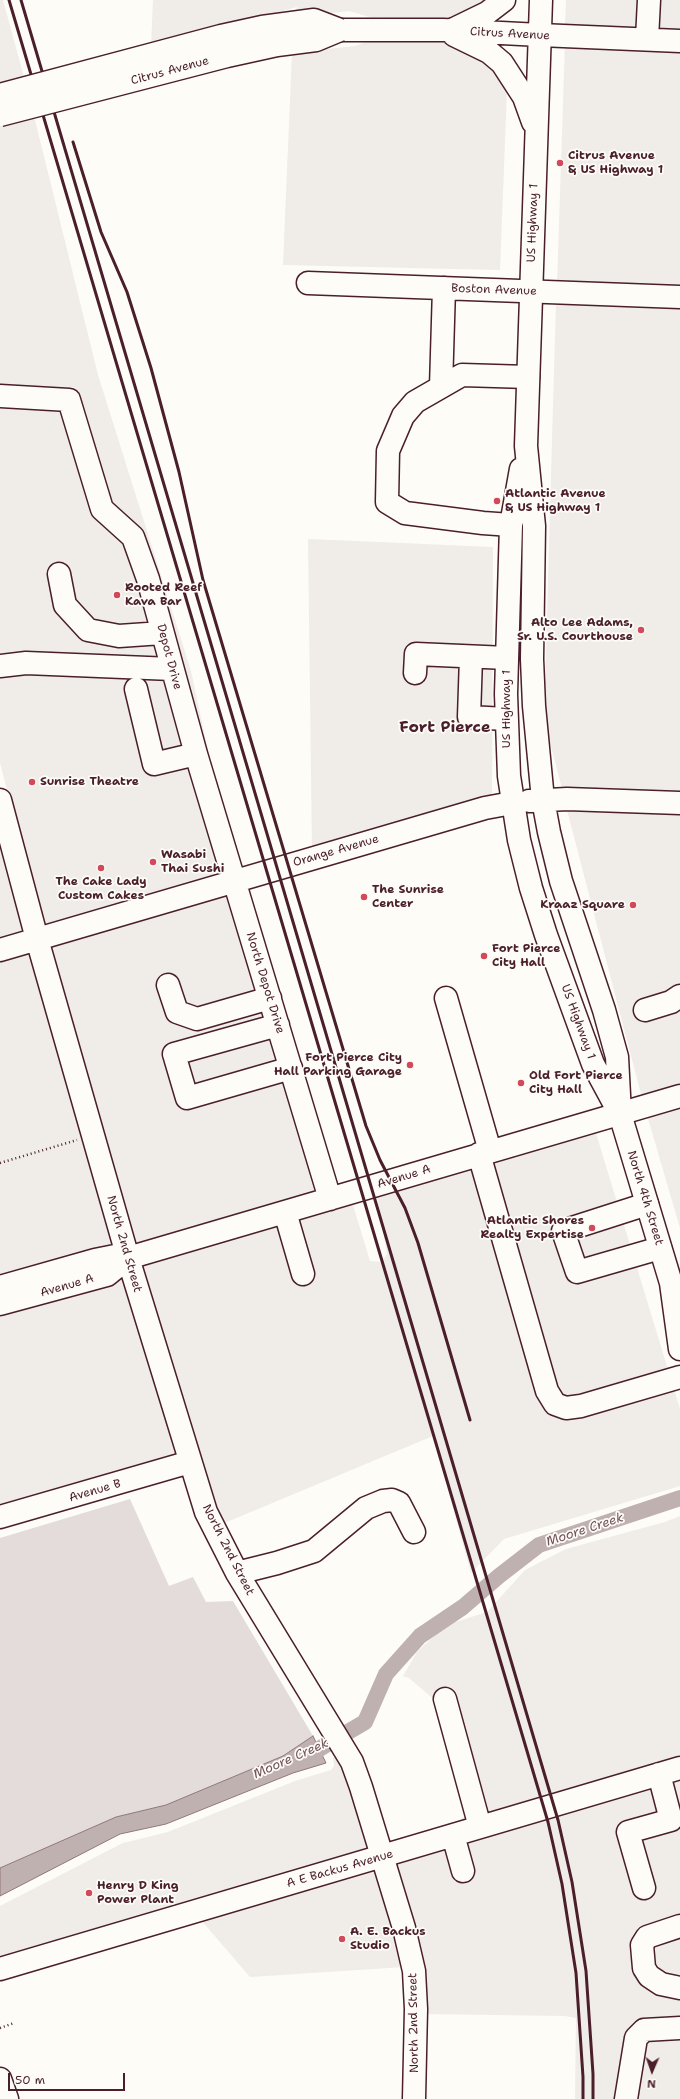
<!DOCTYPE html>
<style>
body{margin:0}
#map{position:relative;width:680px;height:2099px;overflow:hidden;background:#fdfcf7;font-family:"Shantell Sans",sans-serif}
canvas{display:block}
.north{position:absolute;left:632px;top:2051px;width:40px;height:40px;-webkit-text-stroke:3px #fdfcf7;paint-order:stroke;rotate:182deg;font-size:11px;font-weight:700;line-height:16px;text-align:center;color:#4a1f2b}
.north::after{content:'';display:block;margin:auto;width:14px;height:18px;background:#4a1f2b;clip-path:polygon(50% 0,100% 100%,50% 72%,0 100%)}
.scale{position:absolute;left:8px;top:2073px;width:117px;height:18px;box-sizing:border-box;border:2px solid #4a1f2b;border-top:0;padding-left:5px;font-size:12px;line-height:14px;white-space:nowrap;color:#4a1f2b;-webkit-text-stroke:3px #fdfcf7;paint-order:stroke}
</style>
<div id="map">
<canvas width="680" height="2099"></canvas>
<div class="north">N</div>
<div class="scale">50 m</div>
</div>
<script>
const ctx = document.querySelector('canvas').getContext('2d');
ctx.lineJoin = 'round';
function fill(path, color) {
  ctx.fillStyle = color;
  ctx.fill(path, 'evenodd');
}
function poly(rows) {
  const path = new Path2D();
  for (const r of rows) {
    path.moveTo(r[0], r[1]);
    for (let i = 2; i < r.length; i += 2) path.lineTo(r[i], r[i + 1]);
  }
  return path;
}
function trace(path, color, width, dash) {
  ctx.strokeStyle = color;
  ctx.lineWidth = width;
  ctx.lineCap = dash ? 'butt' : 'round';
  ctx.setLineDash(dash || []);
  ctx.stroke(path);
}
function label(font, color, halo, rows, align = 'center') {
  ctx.font = font + ' "Shantell Sans",sans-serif';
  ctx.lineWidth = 3.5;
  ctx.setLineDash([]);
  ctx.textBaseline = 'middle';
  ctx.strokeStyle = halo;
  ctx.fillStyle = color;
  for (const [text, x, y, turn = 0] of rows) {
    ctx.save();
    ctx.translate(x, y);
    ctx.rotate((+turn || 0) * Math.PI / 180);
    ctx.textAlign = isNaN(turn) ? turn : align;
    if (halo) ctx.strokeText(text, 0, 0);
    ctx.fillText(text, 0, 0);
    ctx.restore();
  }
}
const built = poly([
 [0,0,3,0,25,81,0,87],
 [153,0,494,0,445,21,439,19,438,21,382,20,381,17,376,19,349,11,295,17,297,7,151,47],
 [566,0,680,0,680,30,565,25],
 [376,38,441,39,487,61,499,75,507,89,500,270,283,265,292,53,355,46],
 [565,43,680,48,680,288,557,284],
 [34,116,98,375,191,671,219,802,109,504,77,397,77,390,74,387,68,389,0,387,0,125],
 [556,302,680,306,680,793,563,792,544,720],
 [0,405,63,407,126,543,224,875,43,928,0,763],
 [308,539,493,547,492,800,312,849],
 [567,810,680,811,680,1086,642,1098],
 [0,832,27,933,0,941],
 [229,892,320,1192,133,1245,48,946],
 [32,950,117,1248,0,1278,0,960],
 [680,1104,680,1228,647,1115],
 [595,1130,680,1409,680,1486,504,1539,471,1573,433,1436,222,1524,213,1508,138,1263,352,1202,370,1261,382,1262,387,1254,377,1195],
 [124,1271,180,1456,0,1508,0,1314],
 [680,1516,680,1758,436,1829,460,1820,464,1817,465,1808,453,1773,465,1769,458,1720,409,1678,403,1676,417,1652,446,1625,487,1612,525,1570,566,1549,665,1522],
 [338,1755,370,1848,0,1960,0,1906,123,1843,168,1832,295,1781,331,1770,334,1766,333,1758],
 [680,1777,680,2099,575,2099,576,2018,565,2016,422,2014,391,1861],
 [375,1865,404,1967,250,1977,201,1920]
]);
const green = poly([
 [130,1499,169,1586,193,1577,206,1602,233,1601,313,1736,283,1756,166,1805,116,1817,0,1868,0,1538]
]);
const water = poly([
 [313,1736,326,1763,293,1773,166,1824,120,1834,0,1896,0,1868,116,1817,166,1805,283,1756,313,1736]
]);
const canal = poly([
 [299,1758,314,1752,365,1722,386,1674,420,1636,463,1607,499,1576,539,1545,680,1498]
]);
const path = poly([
 [0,1163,77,1140],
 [0,2028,14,2023]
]);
const minor = poly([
 [540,35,680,41],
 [647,39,649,0],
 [308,283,680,297],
 [441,387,444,288],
 [0,396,69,400,102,509,133,537,148,579,196,754,330,1199],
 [511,525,483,523,405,513,387,502,388,451,403,416,415,402,462,375,528,377],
 [59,574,65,605,88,630,119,636,162,633],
 [471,657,469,717,506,719],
 [0,666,26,663,172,669],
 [415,673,416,654,507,658],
 [136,689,154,764,196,754],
 [0,800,37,939,128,1258,206,1512,237,1573,352,1762,361,1787,404,1928,414,1971,416,2009,414,2099],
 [0,950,485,808,512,803],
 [168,985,177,1012,197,1019,270,998],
 [446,998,490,1151],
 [645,1010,671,1002,680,996],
 [278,1025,174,1054,187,1098,291,1068],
 [479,1154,547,1391,555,1404,566,1408,581,1406,680,1377],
 [647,1204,563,1231,577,1272,660,1248],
 [285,1212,303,1274],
 [0,1287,95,1260,115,1256,128,1258],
 [0,1304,107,1275,128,1258,680,1096],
 [0,1517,190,1462],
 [237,1573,277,1563,314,1551,366,1508,383,1501,392,1500,399,1503,414,1532],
 [445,1699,480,1827],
 [453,1835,463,1871],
 [644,1888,628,1832,671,1820,659,1774],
 [680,1926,647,1937,642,1945,644,1968,649,1976,661,1984,680,1988],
 [0,1969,680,1768],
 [0,2079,7,2099],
 [626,2099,636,2038,644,2030,680,2028]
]);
const major = poly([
 [541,0,526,446,534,526,532,659,534,706,543,800,549,832,561,881,604,1010,617,1057,620,1114],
 [340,30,443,30,540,35],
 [452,30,487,13,504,0],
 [454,35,489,52,502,63,524,97,533,122],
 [521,469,511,525,506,694,509,776,519,840,531,888,546,935,593,1064,620,1114,671,1283,680,1349],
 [529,801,567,799,680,803]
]);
const rail = poly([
 [9,0,548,1822,562,1884,576,1973,583,2077,583,2099],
 [21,0,558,1820,572,1882,586,1971,593,2074,593,2099],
 [73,142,101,232,127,292,151,368,179,472,203,580,366,1126,380,1160,405,1208,418,1243,470,1420]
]);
const majorBridge = poly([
 [0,95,221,36,262,27,314,20,340,30],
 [0,115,227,56,277,45,316,40,340,30]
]);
const markers = [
 [560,163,4,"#d1495b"],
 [497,501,4,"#d1495b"],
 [117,595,4,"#d1495b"],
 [641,630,4,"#d1495b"],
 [32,782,4,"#d1495b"],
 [153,862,4,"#d1495b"],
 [101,868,4,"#d1495b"],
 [364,897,4,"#d1495b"],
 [633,905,4,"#d1495b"],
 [484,956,4,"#d1495b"],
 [410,1065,4,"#d1495b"],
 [521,1083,4,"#d1495b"],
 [592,1228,4,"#d1495b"],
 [89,1893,4,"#d1495b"],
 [342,1939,4,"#d1495b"]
];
const streetNames = [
 ["Citrus Avenue",510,34,3],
 ["Citrus Avenue",170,71,-15],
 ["US Highway 1",533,223,-88],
 ["Boston Avenue",494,290,2],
 ["Depot Drive",169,657,75],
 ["US Highway 1",507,709,-90],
 ["Orange Avenue",336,851,-16],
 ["North Depot Drive",265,983,73],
 ["US Highway 1",578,1022,70],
 ["Avenue A",404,1177,-17],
 ["North 4th Street",645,1198,73],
 ["North 2nd Street",124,1244,74],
 ["Avenue A",67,1286,-16],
 ["Avenue B",95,1491,-16],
 ["North 2nd Street",228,1550,63],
 ["A E Backus Avenue",340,1869,-16],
 ["North 2nd Street",414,2023,-91]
];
const poiNames = [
 ["Citrus Avenue",568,156],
 ["& US Highway 1",568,170],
 ["Atlantic Avenue",505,494],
 ["& US Highway 1",505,508],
 ["Rooted Reef",125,588],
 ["Kava Bar",125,602],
 ["Alto Lee Adams,",633,623,"right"],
 ["Sr. U.S. Courthouse",633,637,"right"],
 ["Sunrise Theatre",40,782],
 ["Wasabi",161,855],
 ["Thai Sushi",161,869],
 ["The Cake Lady",101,882,"center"],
 ["Custom Cakes",101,896,"center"],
 ["The Sunrise",372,890],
 ["Center",372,904],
 ["Kraaz Square",625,905,"right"],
 ["Fort Pierce",492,949],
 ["City Hall",492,963],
 ["Fort Pierce City",402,1058,"right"],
 ["Hall Parking Garage",402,1072,"right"],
 ["Old Fort Pierce",529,1076],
 ["City Hall",529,1090],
 ["Atlantic Shores",584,1221,"right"],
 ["Realty Expertise",584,1235,"right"],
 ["Henry D King",97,1886],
 ["Power Plant",97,1900],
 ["A. E. Backus",350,1932],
 ["Studio",350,1946]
];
const waterNames = [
 ["Moore Creek",585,1530,-18],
 ["Moore Creek",291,1759,-24]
];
const districtNames = [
 ["Fort Pierce",445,728]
];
fill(built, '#f0ece8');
fill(green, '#e3dcda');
fill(water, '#c0b1b1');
trace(water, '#91777b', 1);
trace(canal, '#c0b1b1', 16);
trace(minor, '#4a1f2b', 25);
trace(major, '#4a1f2b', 25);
trace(path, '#4a1f2b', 2.5, [1, 3]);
trace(minor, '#fdfcf7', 22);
trace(major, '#fdfcf7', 22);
trace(rail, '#4a1f2b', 3);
trace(majorBridge, '#4a1f2b', 25, []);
trace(majorBridge, '#fdfcf7', 22);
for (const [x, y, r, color] of markers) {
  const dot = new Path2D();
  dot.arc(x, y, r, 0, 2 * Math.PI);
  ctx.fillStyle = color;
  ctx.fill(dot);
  trace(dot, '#fdfcf7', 1.5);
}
label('12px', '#4a1f2b', '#fdfcf7', streetNames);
label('bold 12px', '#4a1f2b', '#fdfcf7', poiNames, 'left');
label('italic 13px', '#73525a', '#fdfcf7', waterNames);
label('bold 16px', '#4a1f2b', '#fdfcf7', districtNames);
</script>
